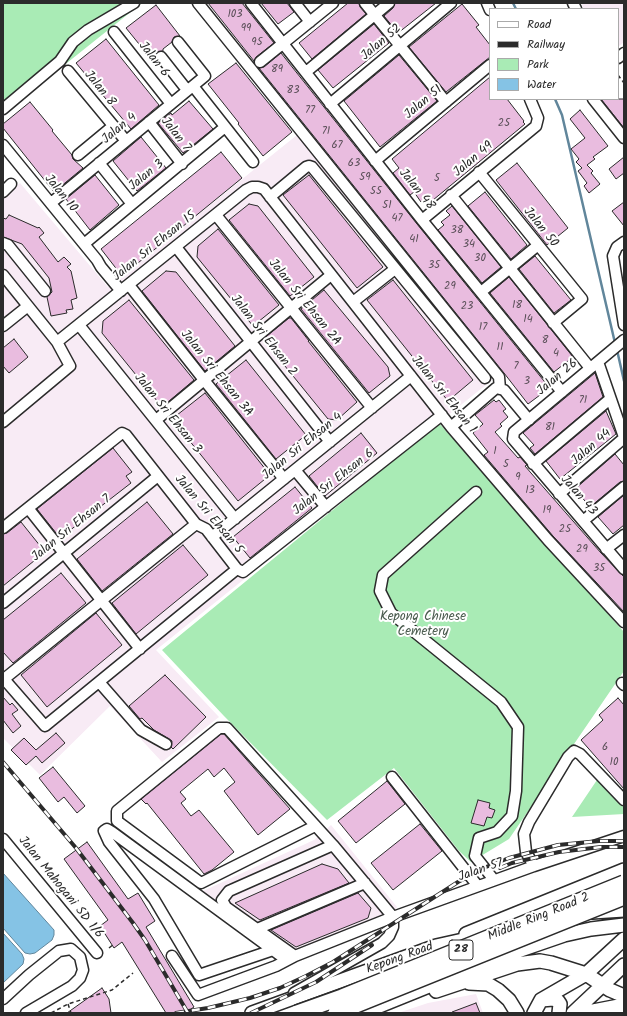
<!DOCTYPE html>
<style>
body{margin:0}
#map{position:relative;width:627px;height:1016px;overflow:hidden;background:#fff;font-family:Kalam,sans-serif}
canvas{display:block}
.frame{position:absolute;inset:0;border:4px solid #2b2b2b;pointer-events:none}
.legend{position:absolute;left:489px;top:8px;width:130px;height:92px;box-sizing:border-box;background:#fff;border:1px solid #aaa;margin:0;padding:5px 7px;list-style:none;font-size:12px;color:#2b2b2b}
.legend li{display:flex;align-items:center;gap:8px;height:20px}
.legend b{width:20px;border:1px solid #aaa}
</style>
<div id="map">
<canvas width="627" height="1016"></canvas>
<div class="frame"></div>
<ul class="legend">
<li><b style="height:5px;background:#fff"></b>Road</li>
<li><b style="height:5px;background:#2b2b2b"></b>Railway</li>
<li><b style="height:11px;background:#a9ebb5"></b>Park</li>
<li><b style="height:11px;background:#85c3e5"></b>Water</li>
</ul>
</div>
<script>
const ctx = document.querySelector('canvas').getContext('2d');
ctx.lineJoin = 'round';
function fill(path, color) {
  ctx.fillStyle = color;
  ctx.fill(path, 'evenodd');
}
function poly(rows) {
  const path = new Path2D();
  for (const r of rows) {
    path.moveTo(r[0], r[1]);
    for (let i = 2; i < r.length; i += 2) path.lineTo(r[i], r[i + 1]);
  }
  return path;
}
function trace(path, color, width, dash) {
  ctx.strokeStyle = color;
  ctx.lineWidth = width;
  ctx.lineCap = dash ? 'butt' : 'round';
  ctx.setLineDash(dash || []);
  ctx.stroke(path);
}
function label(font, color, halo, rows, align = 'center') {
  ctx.font = font + ' Kalam,sans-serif';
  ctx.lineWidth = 4;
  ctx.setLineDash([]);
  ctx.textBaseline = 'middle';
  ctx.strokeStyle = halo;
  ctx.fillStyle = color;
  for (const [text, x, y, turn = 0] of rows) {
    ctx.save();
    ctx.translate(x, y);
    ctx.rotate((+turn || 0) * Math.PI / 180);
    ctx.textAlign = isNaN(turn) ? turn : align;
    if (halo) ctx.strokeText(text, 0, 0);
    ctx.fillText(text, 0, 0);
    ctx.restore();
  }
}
const built = poly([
 [581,3,624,3,624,42,618,47,618,9,584,9],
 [297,135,492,380,156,650,219,717,162,762,110,706,40,775,3,738,3,198,20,183,108,287],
 [331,825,397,907,389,921,294,960,277,946,203,891,314,840],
 [476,994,483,1013,398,1013,428,1003]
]);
const green = poly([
 [3,3,142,3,3,114],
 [439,423,624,632,624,671,509,839,471,862,459,851,394,768,327,820,224,716,162,650],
 [597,780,624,807,624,814,572,817]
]);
const water = poly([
 [3,873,54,930,54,935,52,940,35,953,30,954,25,953,3,928,3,873],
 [3,933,22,954,24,959,23,964,3,983,3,933]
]);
const stream = poly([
 [513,3,516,9],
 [555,99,562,115,615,343],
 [617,350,624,381]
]);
const building = poly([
 [208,3,242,3,274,43,256,57,254,61,208,3],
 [261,3,287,3,294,12,278,24,261,3],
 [348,3,359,3,360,7,366,14,312,59,299,43,348,3],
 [395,3,436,3,398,33,384,16,393,8,395,3],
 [462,4,479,25,476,27,490,45,490,57,446,92,409,47,462,4],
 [156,5,180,36,174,37,172,42,163,49,163,51,157,52,155,58,152,60,126,28,156,5],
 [374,24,389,43,333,88,318,70,374,24],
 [106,39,159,105,131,129,76,63,106,39],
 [281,53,417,224,544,381,546,384,541,388,544,392,528,404,504,373,259,68,264,67,281,53],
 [399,55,437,101,380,147,344,101,399,55],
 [236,63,292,132,263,156,238,124,239,123,208,84,236,63],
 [490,77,490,99,507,99,524,121,523,122,525,124,427,205,423,200,421,202,414,192,410,195,393,173,399,168,392,159,490,77],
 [601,99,624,99,624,128,601,99],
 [189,101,213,129,183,153,158,123,171,113,172,115,189,101],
 [30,102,53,130,52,131,72,155,73,159,83,168,54,192,3,128,3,124,30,102],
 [580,110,608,146,593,157,595,159,587,165,593,171,591,173,600,184,589,193,584,186,587,183,578,171,582,168,576,162,579,159,571,149,585,138,570,119,580,110],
 [141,137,166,168,137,191,113,161,141,137],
 [221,152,242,178,122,276,101,249,221,152],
 [624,157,624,173,616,179,609,169,624,157],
 [517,163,568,228,547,245,496,180,517,163],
 [95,175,119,205,90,230,66,199,95,175],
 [309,175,383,267,357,288,283,195,309,175],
 [485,192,527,245,511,259,468,206,485,192],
 [624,202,624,226,612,211,624,202],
 [249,204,258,206,314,277,290,296,229,220,249,204],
 [452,206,501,267,482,283,438,230,444,225,441,222,450,215,446,211,452,206],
 [9,215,38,228,39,227,44,233,39,237,58,262,64,257,71,264,67,267,71,271,77,298,71,300,73,309,66,310,67,313,51,316,47,297,52,292,49,278,22,244,3,237,3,218,6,219,9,215],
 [218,229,279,305,253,326,197,257,198,246,218,229],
 [535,256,571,300,554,313,519,269,535,256],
 [166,271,176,272,235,346,205,371,142,291,166,271],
 [509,277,573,357,554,372,490,293,509,277],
 [393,280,473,380,448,401,367,300,393,280],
 [324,290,388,367,390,376,369,393,301,309,324,290],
 [129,300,194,380,162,407,102,333,103,321,129,300],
 [289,318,291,318,309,341,308,341,357,402,337,420,328,419,263,339,289,318],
 [14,339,28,357,9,373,3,366,3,348,14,339],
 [246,360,306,435,276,459,216,384,246,360],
 [595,373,603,397,535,454,530,448,534,445,523,433,595,373],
 [205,393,270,475,238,501,172,419,205,393],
 [494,400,496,402,499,400,506,409,503,411,508,417,500,424,502,426,495,432,518,458,520,457,527,465,525,466,531,473,601,553,624,577,624,612,553,536,484,455,488,452,473,433,483,424,475,415,494,400],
 [606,411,616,434,560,479,546,461,606,411],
 [361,433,377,453,325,496,309,476,361,433],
 [113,448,132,472,126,476,131,483,60,538,37,509,113,448],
 [615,454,624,465,624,481,620,482,590,507,575,489,615,454],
 [295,487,312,508,250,558,233,537,295,487],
 [624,495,624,525,613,534,598,517,624,495],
 [147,502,173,534,102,591,77,559,147,502],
 [21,522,45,552,3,586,3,534,7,533,21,522],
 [183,545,208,575,136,634,112,603,183,545],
 [61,573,86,603,13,663,3,652,3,620,61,573],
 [96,613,122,645,47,707,21,675,96,613],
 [165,675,206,717,173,749,171,747,172,741,169,739,154,730,142,718,140,719,129,706,165,675],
 [3,697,10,705,12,703,18,710,12,714,21,726,13,733,3,720,3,697],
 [618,698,624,705,624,789,581,740,603,720,599,715,618,698],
 [56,733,65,743,42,763,36,756,26,765,11,750,24,738,36,750,56,733],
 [221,734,224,734,290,809,258,835,224,791,235,782,224,768,214,777,208,769,180,792,186,799,181,803,191,816,199,810,234,852,212,870,204,874,147,803,146,804,141,799,221,734],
 [53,767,85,806,77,813,64,797,58,802,39,778,53,767],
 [387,781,405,804,356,843,338,821,387,781],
 [478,800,490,803,489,808,495,810,492,818,487,817,484,826,471,823,478,800],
 [420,824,442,851,393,890,371,863,420,824],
 [87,842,128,899,138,893,155,921,146,927,194,1007,185,1013,166,1013,122,942,114,948,100,926,108,920,64,859,87,842],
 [322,864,338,869,349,883,260,920,235,903,322,864],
 [358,893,371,908,368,918,296,947,271,930,358,893],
 [102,988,109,999,111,1013,67,1013,102,988],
 [476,1003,480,1013,452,1013,452,1012,476,1003]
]);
const path = poly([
 [618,75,624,83],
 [109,948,114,944],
 [68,1004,71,1013],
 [51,1013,68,1004,112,990,133,973]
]);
const minor = poly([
 [198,3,499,377,500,389],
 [251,3,422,220,562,392],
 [295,3,310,22],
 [365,3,446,102],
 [487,3,490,10],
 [573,3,576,9],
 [114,32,171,104],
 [161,57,187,90],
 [618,58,624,53],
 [260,62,333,3],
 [68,71,126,141],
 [306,72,389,3],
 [193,86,253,162],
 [593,99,624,138],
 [330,104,451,3],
 [3,109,60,61,73,42,88,30,134,3],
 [149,122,182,164],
 [3,145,97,260,101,267,121,291],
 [78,155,113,126],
 [375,161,490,65],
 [99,163,132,204],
 [479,172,582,299,553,323],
 [3,192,11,184],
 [451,195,590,368],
 [270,197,306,167,309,166,312,167,485,378],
 [51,203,205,76,178,42],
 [216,215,372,408],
 [422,220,536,126,538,118,530,99],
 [624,242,617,247,613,256,624,325],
 [3,243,8,245,45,291],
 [84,244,225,127],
 [176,247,330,442],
 [3,275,57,342,70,366,3,422],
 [129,285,204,380,284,479],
 [481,292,537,246],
 [353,302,395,269],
 [79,325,235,519],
 [3,326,28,306],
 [624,340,514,432,513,439,624,569],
 [57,342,246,190,252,187,258,187,264,189,451,427,548,540,624,622],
 [598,362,624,437],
 [156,420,331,275],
 [451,427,496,388,504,390,529,420],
 [533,464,610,399],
 [295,470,326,507],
 [476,492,383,575,380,591,391,613,501,702,518,727,516,791,512,816,497,832,479,838,475,856,494,880],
 [559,494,624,438],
 [28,508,140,649],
 [583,521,624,487],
 [196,524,4,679,45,726,237,569],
 [3,528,122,433,126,435,196,524,206,529,237,569,243,572,442,415],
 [212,537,411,376],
 [606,549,624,535],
 [3,603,158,476],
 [99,682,141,730,166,744],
 [622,683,624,685],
 [392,777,477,885],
 [315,826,201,883,117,821,117,811,219,728,227,728,333,845],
 [3,839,97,953],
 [534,866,624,836],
 [257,929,365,883],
 [273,950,199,975,154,899,109,842,104,831,107,829,112,832,281,956,295,956],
 [172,956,198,995,276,966,295,956,393,917,534,866,526,852,524,834,529,822,568,757,574,751,580,754,624,800],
 [295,956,226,907,222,900,229,891,333,845,393,917],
 [294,993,382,943,389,936,393,927,393,917],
 [3,999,29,975,59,951,71,949,80,957,83,970,80,978,72,986,26,1013]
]);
const major = poly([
 [592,912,624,910],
 [466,934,624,870],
 [469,983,488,984,498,990,509,1000,517,1013],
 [436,991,517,964,540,961,551,963,586,974,610,990,624,996],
 [541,1000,553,999,558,1001,560,1004,559,1013],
 [252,1013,436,946,481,936],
 [362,1013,503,956,564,935,591,929,624,925],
 [534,1013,541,1000,586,974,624,939],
 [573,1013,624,965],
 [583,1013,624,1005]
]);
const rail = poly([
 [3,762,76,848,133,923,145,940,188,1013],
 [500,868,512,863,559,852,601,847,624,847],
 [176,1013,208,1008,250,998,280,988,306,976,333,962,458,882,486,867,509,858,558,845,599,841,624,841],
 [251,1013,316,982,372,945]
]);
const highwayBridge = poly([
 [297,1013,342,997,624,883],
 [336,1013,624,897]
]);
const numberNames = [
 ["103",235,15],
 ["99",246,29],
 ["95",257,43],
 ["89",277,70],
 ["83",293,91],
 ["77",310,111],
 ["25",504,124],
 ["71",326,132],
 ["67",337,146],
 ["63",354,164],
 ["59",365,178],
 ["5",437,179],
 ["55",376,192],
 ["51",387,206],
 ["47",397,219],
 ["38",457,231],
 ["41",414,240],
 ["34",469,245],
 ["30",480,259],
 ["35",434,266],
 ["29",450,287],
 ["18",517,306],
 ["23",467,307],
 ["14",528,320],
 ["17",483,328],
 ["8",545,341],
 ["11",500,348],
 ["4",556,354],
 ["7",516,367],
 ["3",527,382],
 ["71",583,401],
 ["81",550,428],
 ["1",495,452],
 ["5",506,465],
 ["9",518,478],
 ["13",530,491],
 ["19",547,511],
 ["25",565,530],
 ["29",582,550],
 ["35",599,569],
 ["6",605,748],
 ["10",614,763]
];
const shields = [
 [461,950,24]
];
const shieldNames = [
 ["28",461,950]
];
const streetNames = [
 ["Jalan 52",382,43,-40],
 ["Jalan 6",153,60,52],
 ["Jalan 8",99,89,51],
 ["Jalan 51",424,103,-40],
 ["Jalan 4",120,129,-40],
 ["Jalan 7",175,135,52],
 ["Jalan 49",474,160,-40],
 ["Jalan 3",147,176,-39],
 ["Jalan 48",416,190,51],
 ["Jalan 10",60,194,51],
 ["Jalan 50",540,228,51],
 ["Jalan Sri Ehsan 15",155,247,-39],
 ["Jalan Sri Ehsan 2A",304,303,51],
 ["Jalan Sri Ehsan 2",263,336,52],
 ["Jalan Sri Ehsan 3A",216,374,51],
 ["Jalan 26",558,378,-40],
 ["Jalan Sri Ehsan 1",443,395,51],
 ["Jalan Sri Ehsan 3",167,414,51],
 ["Jalan Sri Ehsan 4",303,447,-39],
 ["Jalan 44",592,448,-41],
 ["Jalan Sri Ehsan 6",334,483,-38],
 ["Jalan 43",578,496,49],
 ["Jalan Sri Ehsan 5",208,515,50],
 ["Jalan Sri Ehsan 7",72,529,-39],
 ["Jalan 57",481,871,-19],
 ["Jalan Mahogani SD 1/6",60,888,51],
 ["Middle Ring Road 2",539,918,-22],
 ["Kepong Road",400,959,-20]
];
const parkNames = [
 ["Kepong Chinese",423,618],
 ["Cemetery",423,633]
];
fill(built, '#f8ebf5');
fill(green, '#a9ebb5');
fill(water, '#85c3e5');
trace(water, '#61869b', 1);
trace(stream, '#61869b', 2.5);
fill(building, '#e9bcdf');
trace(building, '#2b2b2b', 1);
trace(minor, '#2b2b2b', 13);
trace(major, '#2b2b2b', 16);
trace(path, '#2b2b2b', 1.5, [4, 3]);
trace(minor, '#fff', 10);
trace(major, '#fff', 13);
trace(rail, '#2b2b2b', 4);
trace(rail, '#fff', 2.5, [8]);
trace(highwayBridge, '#2b2b2b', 18, []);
trace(highwayBridge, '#fff', 15);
label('11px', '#5a4f58', null, numberNames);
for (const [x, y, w] of shields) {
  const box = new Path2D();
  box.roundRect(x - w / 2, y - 10, w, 20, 3);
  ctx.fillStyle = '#fff';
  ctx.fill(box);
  trace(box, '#2b2b2b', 1);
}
label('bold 12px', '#2b2b2b', null, shieldNames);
label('13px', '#2b2b2b', '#fff', streetNames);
label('13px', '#4a5b4e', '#fff', parkNames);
</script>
